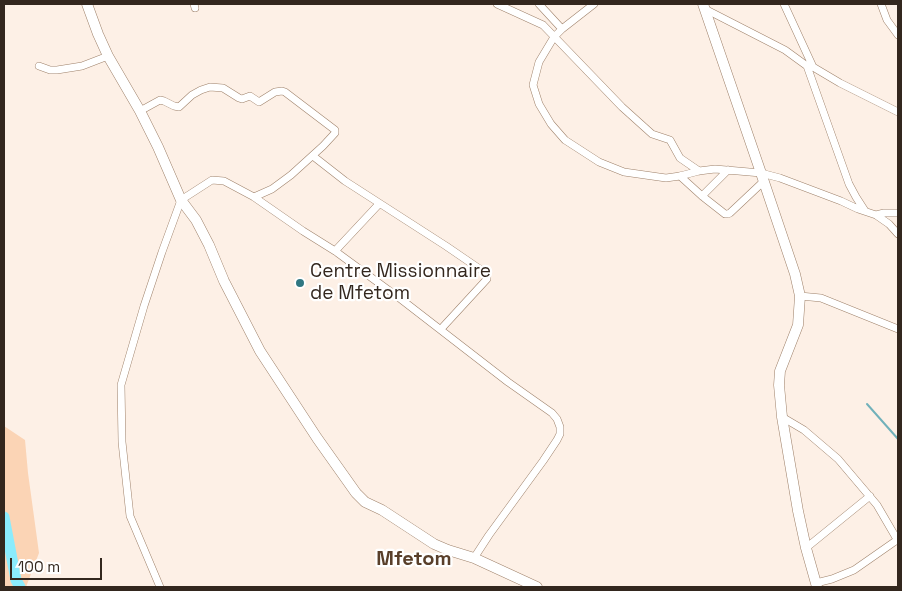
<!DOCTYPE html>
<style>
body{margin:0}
#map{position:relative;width:902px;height:591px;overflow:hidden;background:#fdf0e6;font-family:"Space Grotesk",sans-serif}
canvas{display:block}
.frame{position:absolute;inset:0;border:5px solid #33271e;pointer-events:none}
.scale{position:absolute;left:10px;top:558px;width:92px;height:22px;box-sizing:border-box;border:2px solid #33271e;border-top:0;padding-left:6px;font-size:15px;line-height:18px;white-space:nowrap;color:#33271e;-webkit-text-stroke:4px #fff;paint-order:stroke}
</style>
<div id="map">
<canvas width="902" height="591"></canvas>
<div class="frame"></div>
<div class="scale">100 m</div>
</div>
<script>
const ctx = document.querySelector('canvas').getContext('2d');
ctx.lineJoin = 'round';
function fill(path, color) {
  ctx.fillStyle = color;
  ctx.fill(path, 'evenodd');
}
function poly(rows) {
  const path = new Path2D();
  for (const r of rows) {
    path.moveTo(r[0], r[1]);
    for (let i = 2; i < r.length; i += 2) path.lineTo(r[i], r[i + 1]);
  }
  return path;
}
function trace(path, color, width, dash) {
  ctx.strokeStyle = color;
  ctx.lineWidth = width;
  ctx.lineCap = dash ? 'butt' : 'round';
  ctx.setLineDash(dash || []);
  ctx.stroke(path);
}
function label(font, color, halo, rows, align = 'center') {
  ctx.font = font + ' "Space Grotesk",sans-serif';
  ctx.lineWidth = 4.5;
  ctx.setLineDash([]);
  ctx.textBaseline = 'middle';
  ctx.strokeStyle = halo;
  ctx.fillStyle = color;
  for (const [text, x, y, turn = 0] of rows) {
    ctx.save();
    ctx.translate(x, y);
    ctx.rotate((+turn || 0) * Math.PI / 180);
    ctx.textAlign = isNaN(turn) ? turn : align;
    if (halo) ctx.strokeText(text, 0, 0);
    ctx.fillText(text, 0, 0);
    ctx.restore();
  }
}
const green = poly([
 [4,426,25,440,28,473,39,553,26,587,4,587]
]);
const stream = poly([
 [867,404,898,439]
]);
const river = poly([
 [4,517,16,580,20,587]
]);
const street = poly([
 [194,4,195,8],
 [497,4,543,25,622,107,652,134,670,140,680,158,699,171],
 [539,4,562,29],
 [594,4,562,29,554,37,539,62,533,85,539,104,551,124,565,140,599,162,624,172,666,178,680,176,699,171,715,169,761,173,780,178,841,201,858,209,876,215,889,224,898,234],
 [784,4,813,67],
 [881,4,887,20,898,35],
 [705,9,785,50,807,66,813,67,840,83,898,112],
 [39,66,50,70,57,70,82,66,108,56],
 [807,66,849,184,856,197,865,211],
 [140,111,160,100,164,101,174,106,179,107,192,95,201,90,210,87,223,88,239,98,242,99,250,96,259,102,275,92,282,91,285,92,335,130,335,133,323,146,291,175,272,189,254,197],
 [313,156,345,181,446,246,487,274,487,279,441,329],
 [680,176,702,196,725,214,728,214,730,213,764,181],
 [702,196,728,170],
 [876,215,884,213,898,213],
 [335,251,379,204],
 [800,296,821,298,898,329],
 [782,417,804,430,838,459,877,505,898,541],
 [806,548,870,496],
 [816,583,832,579,854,570,897,540],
 [160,587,130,516,122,442,121,385,144,306,162,252,181,200,212,180,224,181,254,197,303,231,335,251,402,300,508,382,552,413,557,419,560,427,560,434,557,440,543,461,489,535,474,558]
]);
const secondary = poly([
 [87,4,98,34,108,56,140,111,158,147,181,200,196,220,209,245,224,281,260,351,317,438,356,493,365,502,382,510,434,544,448,550,474,558,537,587],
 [703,4,761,173,795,274,800,296,798,325,780,371,779,385,782,417,798,511,806,548,817,587]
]);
const markers = [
 [300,283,5,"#307782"]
];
const poiNames = [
 ["Centre Missionnaire",310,272],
 ["de Mfetom",310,294]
];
const neighbourhoodNames = [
 ["Mfetom",414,560]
];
fill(green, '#fbd4b5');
trace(stream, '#71b1ba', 2);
trace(river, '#8becfd', 11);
trace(street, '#9e816a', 8);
trace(secondary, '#9e816a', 11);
trace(street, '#fff', 7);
trace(secondary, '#fff', 10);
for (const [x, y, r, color] of markers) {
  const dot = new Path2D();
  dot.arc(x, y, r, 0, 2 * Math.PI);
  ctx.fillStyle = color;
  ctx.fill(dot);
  trace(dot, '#fff', 2);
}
label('19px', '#33271e', '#fff', poiNames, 'left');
label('bold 20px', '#593f2a', '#fff', neighbourhoodNames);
</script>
